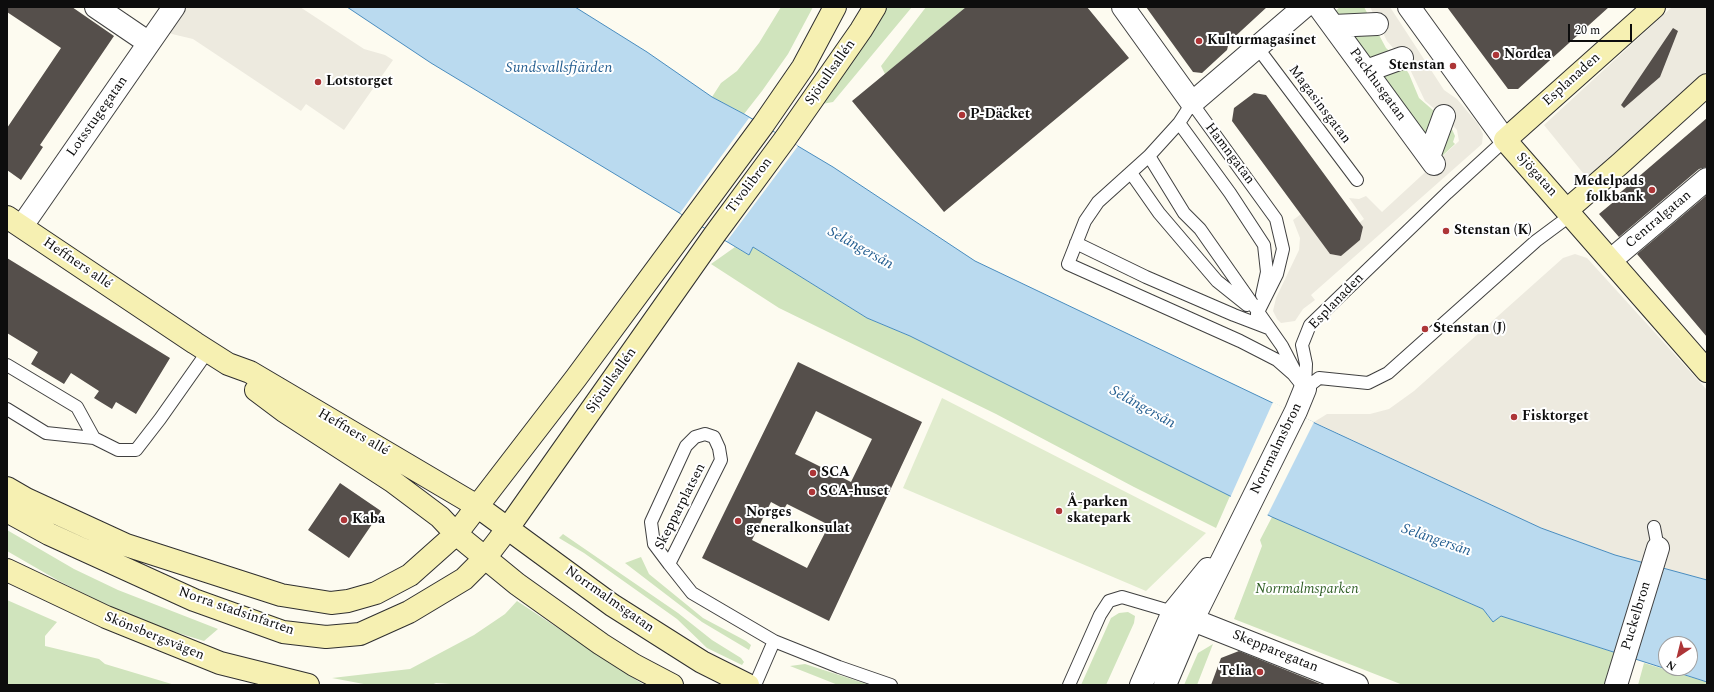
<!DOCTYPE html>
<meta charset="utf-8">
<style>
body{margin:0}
#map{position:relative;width:1714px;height:692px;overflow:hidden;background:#fdfbf0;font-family:Spectral,serif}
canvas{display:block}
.frame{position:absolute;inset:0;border:8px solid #0d0d0d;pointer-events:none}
.north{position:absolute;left:1658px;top:636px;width:40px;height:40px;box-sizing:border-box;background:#fff;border:1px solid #9e9e9e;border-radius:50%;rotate:215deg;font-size:11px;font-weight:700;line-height:16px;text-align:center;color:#0d0d0d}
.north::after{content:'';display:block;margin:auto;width:14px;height:18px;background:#ad3537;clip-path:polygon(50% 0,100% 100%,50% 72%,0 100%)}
.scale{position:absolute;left:1568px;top:24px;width:64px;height:18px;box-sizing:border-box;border:2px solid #0d0d0d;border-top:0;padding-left:5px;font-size:12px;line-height:14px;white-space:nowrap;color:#0d0d0d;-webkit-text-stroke:3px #fff;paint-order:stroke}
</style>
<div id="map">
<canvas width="1714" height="692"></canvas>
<div class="frame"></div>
<div class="north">N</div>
<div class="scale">20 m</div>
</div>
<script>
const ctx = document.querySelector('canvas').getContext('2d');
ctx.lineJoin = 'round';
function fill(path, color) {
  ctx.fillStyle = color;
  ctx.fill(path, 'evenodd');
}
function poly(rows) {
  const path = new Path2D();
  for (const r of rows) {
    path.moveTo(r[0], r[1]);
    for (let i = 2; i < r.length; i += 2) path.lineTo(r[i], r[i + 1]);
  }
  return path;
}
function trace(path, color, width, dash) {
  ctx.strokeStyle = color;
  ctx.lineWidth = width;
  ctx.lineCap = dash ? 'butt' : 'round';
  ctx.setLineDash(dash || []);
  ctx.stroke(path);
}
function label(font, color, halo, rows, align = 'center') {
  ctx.font = font + ' Spectral,serif';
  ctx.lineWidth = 4;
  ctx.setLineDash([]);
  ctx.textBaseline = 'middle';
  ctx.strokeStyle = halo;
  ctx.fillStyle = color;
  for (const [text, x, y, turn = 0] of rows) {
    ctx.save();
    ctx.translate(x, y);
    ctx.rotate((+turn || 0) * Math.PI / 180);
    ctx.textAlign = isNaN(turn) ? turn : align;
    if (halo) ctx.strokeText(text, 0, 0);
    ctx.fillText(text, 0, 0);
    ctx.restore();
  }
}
const green = poly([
 [781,7,813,7,788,54,762,91,744,114,712,97,721,83,737,71,759,43],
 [887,7,912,7,833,102,822,104],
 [926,7,966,7,885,74,881,66],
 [1340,7,1364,7,1386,48,1402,63,1409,74,1419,98,1450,125,1455,136,1453,142,1455,144,1438,160,1333,13],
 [735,247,749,255,753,247,867,318,910,336,1230,496,1216,528,1134,487,996,414,779,308,711,264],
 [1272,517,1483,609,1493,622,1501,616,1616,653,1604,685,1403,685,1234,619,1262,546,1260,540],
 [7,530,74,569,118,590,218,629,204,641,149,624,101,602,59,581,7,551],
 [563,534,678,613,712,640,741,658,744,662,742,665,707,648,677,619,584,553,559,538],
 [641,557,649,574,703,618,746,641,751,645,749,650,702,622,625,563],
 [7,600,57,622,45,636,45,646,99,659,105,664,175,685,7,685],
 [517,601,644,685,465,685,436,683,431,685,369,685,332,678,410,669,474,635,505,614],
 [1128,612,1135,616,1134,623,1106,685,1081,685,1111,618,1119,613],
 [1213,644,1197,685,1184,685,1198,653],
 [1644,663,1707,682,1707,685,1638,685],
 [805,664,870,685,838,685,790,666]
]);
const pitch = poly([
 [942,398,1206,533,1146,591,903,488]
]);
const plaza = poly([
 [181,7,300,7,364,49,385,55,393,60,344,130,306,104,301,111,193,39,172,34,164,30],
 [1370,7,1390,7,1444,90,1457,99,1478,124,1483,134,1482,144,1311,295,1315,300,1303,309,1295,321,1281,323,1277,319,1273,311,1276,298,1299,250,1300,238,1293,220,1301,214,1330,254,1341,256,1360,240,1363,227,1359,223,1364,219,1349,198,1359,199,1366,196,1382,212,1459,141,1457,130,1447,119,1425,101,1408,65,1387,41],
 [1672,7,1707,7,1707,71,1587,178,1544,125],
 [1575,254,1587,258,1707,390,1707,580,1615,555,1541,528,1314,422,1327,414,1370,414,1389,409,1414,391,1563,258]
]);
const water = poly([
 [347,7,575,7,647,52,712,97,744,114,833,167,975,261,1319,425,1541,528,1615,555,1707,580,1707,682,1501,616,1493,622,1483,609,1272,517,910,336,867,318,753,247,749,255,431,63,347,7],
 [1666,644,1690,644,1690,668,1666,668,1666,644]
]);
const pier = poly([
 [749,118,798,146,727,241,680,213],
 [1273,402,1314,422,1267,516,1230,498]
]);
const building = poly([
 [7,7,72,7,114,36,40,145,43,147,21,180,7,170,7,128,61,48,7,12],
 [966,7,1087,7,1129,58,944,212,852,101],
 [1146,7,1267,7,1229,42,1227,50,1202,73,1193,72],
 [1447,7,1609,7,1518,89,1508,89],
 [1673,28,1678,31,1660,77,1624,108,1621,105],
 [1254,93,1266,95,1363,227,1360,240,1341,256,1330,254,1232,121,1234,108],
 [1707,118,1707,167,1699,169,1619,237,1599,214,1617,199,1615,197],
 [1707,195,1707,337,1637,254],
 [7,258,170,358,136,414,116,402,112,409,94,398,99,391,71,373,64,384,31,364,38,352,7,333],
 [798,362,922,422,829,621,702,558],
 [816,411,872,439,851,482,795,454],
 [771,502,784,509,787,504,829,525,807,568,752,540],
 [340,483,381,511,349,558,308,530],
 [1239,651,1323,685,1211,685,1221,658]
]);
const lane = poly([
 [1257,47,1357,180],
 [1179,123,1230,193,1264,245,1267,272,1262,295],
 [1149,156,1184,213,1200,229,1282,346,1296,373],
 [1131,173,1159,213,1217,281,1247,305],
 [1076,243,1146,277,1234,315,1268,328],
 [1257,314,1277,274,1283,249,1276,219,1192,103,1179,123,1149,156,1098,202,1085,221,1068,264,1240,341,1277,360,1293,374,1305,389],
 [7,365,77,407,94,438],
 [1305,389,1306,364,1302,345,1310,325,1447,193,1505,140],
 [1305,389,1319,378,1368,383,1388,373,1536,241,1571,215],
 [7,409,46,433,94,438,118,450,136,450,160,419,208,351],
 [1654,527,1658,548],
 [669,564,721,460,719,448,714,437,705,434,695,437,686,446,651,522,654,544,669,564,692,593,774,641,755,685],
 [774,641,839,667,891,685],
 [1069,685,1100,615,1109,601,1122,597,1173,612]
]);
const street = poly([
 [96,7,149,43],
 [1123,7,1192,103,1304,7],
 [1319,7,1434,164],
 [1409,7,1505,140],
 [1333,26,1377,24],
 [1366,71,1402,58],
 [1429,157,1444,116],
 [22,226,174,7],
 [1611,260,1707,179],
 [1173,612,1357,685],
 [1141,685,1173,612,1208,569],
 [1165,685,1193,619,1296,411,1305,389],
 [1616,685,1658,548]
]);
const secondary = poly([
 [1654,7,1505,140,1707,371],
 [1567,210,1621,163,1707,85],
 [7,217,195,343,228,364,250,372,477,506,612,605,702,662,748,685],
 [256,390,284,411,392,481,440,517,456,534,517,584,601,644,634,665,672,685],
 [7,488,26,499,126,545,281,595,331,603,348,601,376,593,410,575,456,534,576,378,763,125,803,67,835,7],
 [7,511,49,534,194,600,283,632,326,637,360,634,409,612,464,579,485,558,508,528,715,234,785,139,861,30,875,7],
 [7,570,106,617,220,663,308,685]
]);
const markers = [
 [1199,41,4,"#ad3537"],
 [1496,55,4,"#ad3537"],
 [1453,66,4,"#ad3537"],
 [318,82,4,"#ad3537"],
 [962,115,4,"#ad3537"],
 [1652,190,4,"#ad3537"],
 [1446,231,4,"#ad3537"],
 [1425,329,4,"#ad3537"],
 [1514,417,4,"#ad3537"],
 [813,473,4,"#ad3537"],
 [812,492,4,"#ad3537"],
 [1059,511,4,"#ad3537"],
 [344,520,4,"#ad3537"],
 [738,521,4,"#ad3537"],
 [1260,672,4,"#ad3537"]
];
const poiNames = [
 ["Kulturmagasinet",1207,41],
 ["Nordea",1504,55],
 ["Stenstan",1445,66,"right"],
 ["Lotstorget",326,82],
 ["P-Däcket",970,115],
 ["Medelpads",1644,182,"right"],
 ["folkbank",1644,198,"right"],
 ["Stenstan (K)",1454,231],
 ["Stenstan (J)",1433,329],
 ["Fisktorget",1522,417],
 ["SCA",821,473],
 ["SCA-huset",820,492],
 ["Å-parken",1067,503],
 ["skatepark",1067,519],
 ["Norges",746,513],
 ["generalkonsulat",746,529],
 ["Kaba",352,520],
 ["Telia",1252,672,"right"]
];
const streetNames = [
 ["Sjötullsallén",831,73,-55],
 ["Esplanaden",1572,80,-42],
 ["Packhusgatan",1377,85,54],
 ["Magasinsgatan",1319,105,53],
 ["Lotsstugegatan",98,117,-55],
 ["Hamngatan",1229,154,53],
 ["Sjögatan",1536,175,48],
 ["Tivolibron",750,186,-53],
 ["Centralgatan",1659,220,-40],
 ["Heffners allé",77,264,34],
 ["Esplanaden",1337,302,-46],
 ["Sjötullsallén",612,381,-55],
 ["Heffners allé",353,433,30],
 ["Norrmalmsbron",1277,449,-64],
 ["Skepparplatsen",681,507,-63],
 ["Norrmalmsgatan",609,600,35],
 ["Norra stadsinfarten",236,612,19],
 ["Puckelbron",1637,616,-73],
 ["Skönsbergsvägen",154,637,22],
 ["Skepparegatan",1275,652,22]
];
const parkNames = [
 ["Norrmalmsparken",1307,590]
];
const waterNames = [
 ["Sundsvallsfjärden",559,69],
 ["Selångersån",860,249,29],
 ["Selångersån",1142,408,29],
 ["Selångersån",1436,541,19]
];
fill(green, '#d0e4bd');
fill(pitch, '#e1ecce');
fill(plaza, '#edeadf');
fill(water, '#badaef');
trace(water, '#498cbe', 1);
fill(pier, '#fdfbf0');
fill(building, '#554f4b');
trace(lane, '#404040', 14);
trace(street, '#404040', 24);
trace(secondary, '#2f2f2f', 24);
trace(lane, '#fff', 12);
trace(street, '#fff', 22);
trace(secondary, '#f6f0b2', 22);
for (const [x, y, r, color] of markers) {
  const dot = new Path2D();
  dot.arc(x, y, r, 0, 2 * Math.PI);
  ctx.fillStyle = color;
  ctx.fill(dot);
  trace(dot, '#fff', 1.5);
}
label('bold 14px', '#0d0d0d', '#fff', poiNames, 'left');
label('14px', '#0d0d0d', '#fff', streetNames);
label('italic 14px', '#2f5e25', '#fff', parkNames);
label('italic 15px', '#255f91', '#fff', waterNames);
</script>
